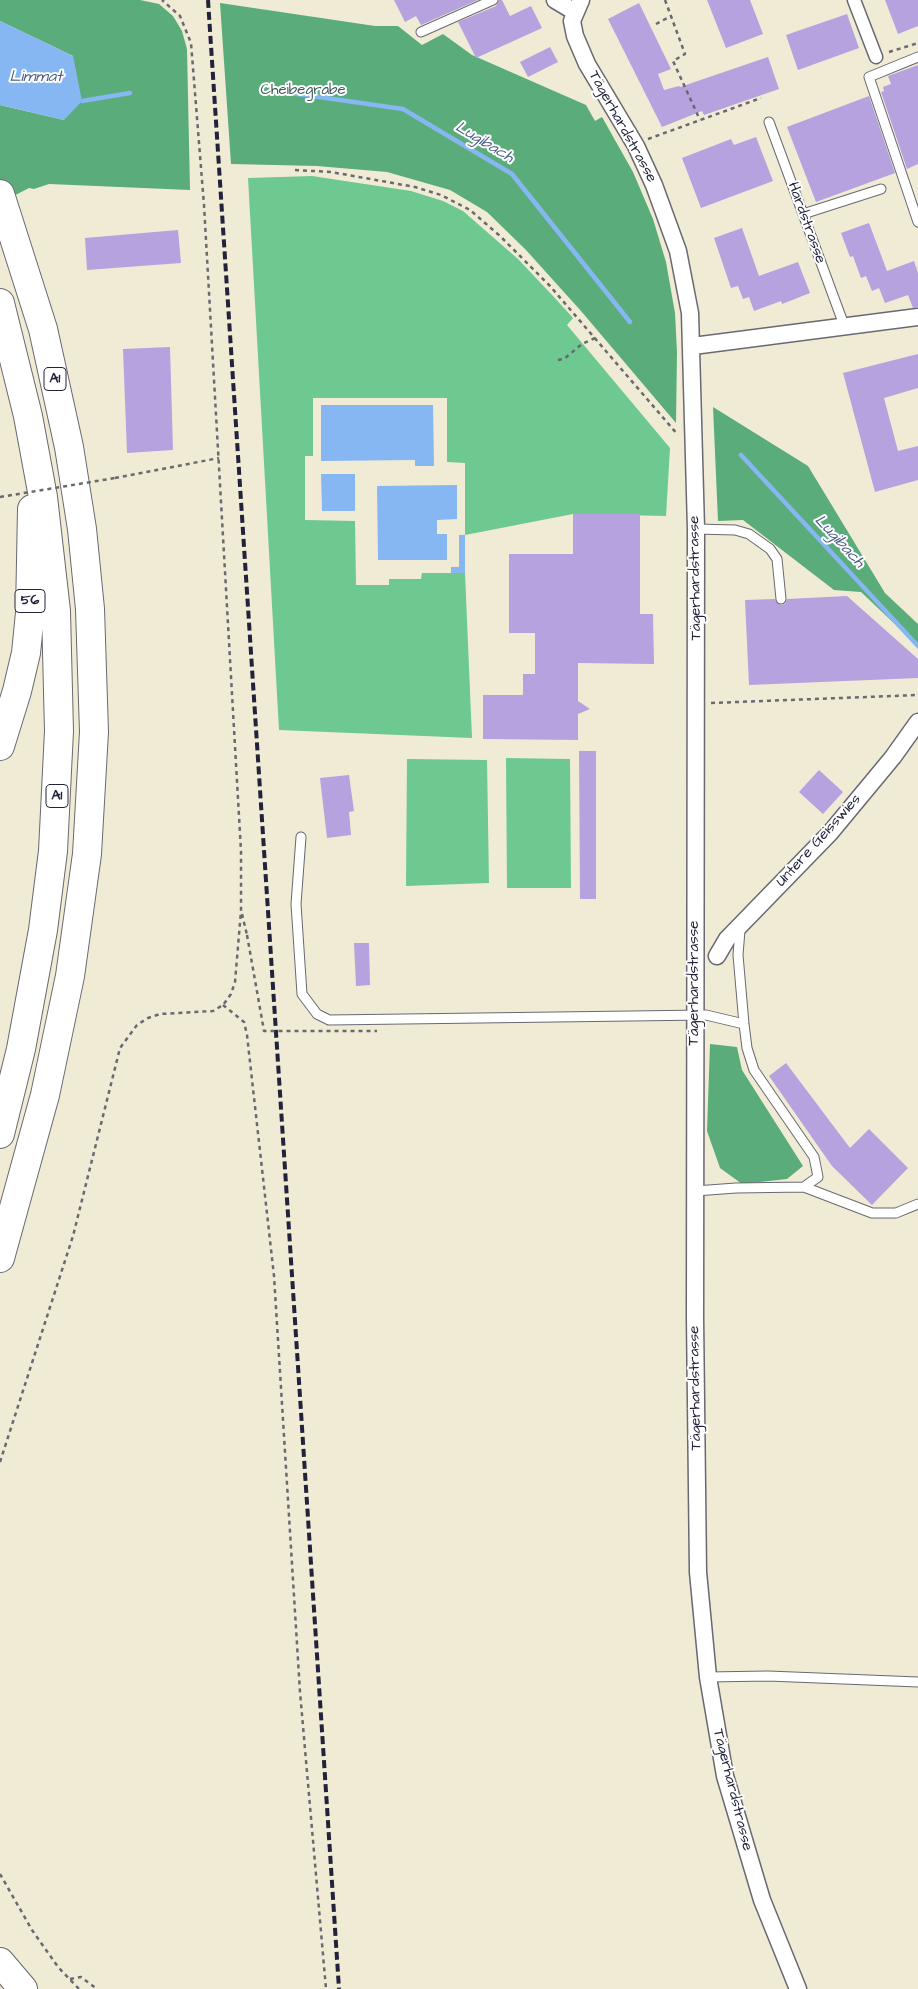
<!DOCTYPE html>
<meta charset="utf-8">
<style>
body{margin:0}
canvas{display:block;background:#efebd4}
</style>
<canvas width="918" height="1989"></canvas>
<script>
const ctx = document.querySelector('canvas').getContext('2d');
ctx.lineJoin = 'round';
function fill(path, color) {
  ctx.fillStyle = color;
  ctx.fill(path, 'evenodd');
}
function poly(rows) {
  const path = new Path2D();
  for (const r of rows) {
    path.moveTo(r[0], r[1]);
    for (let i = 2; i < r.length; i += 2) path.lineTo(r[i], r[i + 1]);
  }
  return path;
}
function trace(path, color, width, dash) {
  ctx.strokeStyle = color;
  ctx.lineWidth = width;
  ctx.lineCap = dash ? 'butt' : 'round';
  ctx.setLineDash(dash || []);
  ctx.stroke(path);
}
function label(font, color, halo, rows, align = 'center') {
  ctx.font = font + ' "Architects Daughter",sans-serif';
  ctx.lineWidth = 4;
  ctx.setLineDash([]);
  ctx.textBaseline = 'middle';
  ctx.strokeStyle = halo;
  ctx.fillStyle = color;
  for (const [text, x, y, turn = 0] of rows) {
    ctx.save();
    ctx.translate(x, y);
    ctx.rotate((+turn || 0) * Math.PI / 180);
    ctx.textAlign = isNaN(turn) ? turn : align;
    if (halo) ctx.strokeText(text, 0, 0);
    ctx.fillText(text, 0, 0);
    ctx.restore();
  }
}
const green = poly([
 [312,176,411,191,443,201,463,211,518,259,553,296,573,318,567,325,670,448,666,516,573,514,465,535,465,463,447,462,447,398,313,398,313,456,305,456,305,520,355,521,356,585,389,585,389,579,421,579,422,573,465,573,472,738,279,730,248,178],
 [506,758,570,759,571,888,507,888],
 [407,759,487,760,489,883,406,886]
]);
const forest = poly([
 [0,0,140,0,159,4,173,16,182,31,187,49,190,190,49,184,34,189,29,188,0,203,0,105,64,120,73,56,0,21],
 [220,3,375,26,398,26,422,45,443,34,472,55,586,105,595,121,602,117,633,172,653,219,666,262,675,313,677,352,676,423,581,311,526,250,487,212,450,190,387,172,317,166,231,164],
 [713,407,808,466,885,593,918,624,918,646,861,592,834,590,743,520,718,521],
 [710,1044,737,1047,742,1070,803,1166,787,1179,742,1184,720,1168,707,1131]
]);
const water = poly([
 [0,21,73,56,82,101,64,120,0,105],
 [321,405,433,405,434,466,415,466,415,460,321,461],
 [321,474,355,474,355,511,322,511],
 [457,485,457,519,437,520,437,534,447,534,447,560,378,560,377,486],
 [459,535,465,535,465,573,451,573,451,567,459,567]
]);
const stream = poly([
 [291,93,403,109,512,174,630,322],
 [82,101,130,93],
 [741,455,918,646]
]);
const building = poly([
 [394,0,478,0,421,25,416,16,405,22],
 [499,0,502,0,510,16,531,6,542,28,476,58,458,22,496,6],
 [707,0,750,0,763,34,726,48],
 [885,0,918,0,918,26,898,34],
 [639,3,671,69,658,74,664,90,679,86,680,87,768,57,779,89,704,115,702,111,662,127,608,19],
 [847,14,859,48,798,70,786,35],
 [550,47,558,62,528,77,520,62],
 [918,65,918,164,907,169,881,92,884,91,883,87,891,84,888,76],
 [869,96,895,173,816,202,787,127],
 [756,137,773,181,701,208,682,158,731,139,734,145],
 [869,223,887,271,914,261,918,273,918,307,913,308,908,295,885,303,879,288,872,291,866,276,861,278,853,256,850,257,841,233],
 [742,228,759,276,798,262,810,293,782,304,781,301,754,311,749,297,743,299,738,286,731,288,714,238],
 [178,230,181,263,87,270,85,238],
 [170,347,173,450,127,453,123,349],
 [918,354,918,388,884,398,898,451,918,446,918,480,875,492,843,373],
 [573,514,640,514,640,614,653,614,654,664,578,663,578,701,590,709,578,714,578,740,483,739,483,695,523,695,523,674,535,674,535,633,509,633,509,554,573,554],
 [847,596,918,659,918,678,749,685,745,600,775,599,781,605,785,604,787,599],
 [579,751,596,751,596,899,580,899],
 [819,770,843,792,823,814,799,792],
 [349,775,354,811,349,812,351,835,327,838,320,778],
 [354,943,369,943,370,985,356,986],
 [786,1063,850,1148,869,1129,908,1168,872,1205,832,1166,769,1076]
]);
const path = poly([
 [665,0,685,54,673,61,700,120],
 [656,24,671,16],
 [889,52,918,43],
 [648,139,761,98],
 [295,170,331,172,415,187,441,195,470,210,500,236,550,286,678,435],
 [558,360,564,359,582,344,595,338],
 [115,478,219,458],
 [711,703,918,695],
 [242,914,247,935],
 [223,1005,244,1022,247,1035,274,1276,300,1692,326,1989],
 [0,1462,73,1236,120,1048,137,1025,148,1018,160,1014,213,1011,223,1005,231,994,235,982,241,911,241,851,204,205,191,43,180,16,162,0],
 [0,1874,32,1930,58,1967,79,1989],
 [70,1979,81,1977,97,1989]
]);
const service = poly([
 [421,32,493,0],
 [918,57,869,77,918,222],
 [769,122,844,325],
 [803,214,881,189],
 [696,529,735,530,749,534,770,549,777,559,781,599],
 [301,837,296,904,302,994,317,1014,329,1020,706,1015,744,1024],
 [804,1187,872,1213,896,1213,918,1204],
 [695,1191,736,1188,804,1187,818,1177,814,1157,754,1070,747,1048,744,1024,738,955,740,930],
 [708,1677,768,1676,918,1682]
]);
const pedestrian = poly([
 [854,0,876,57]
]);
const minor = poly([
 [555,0,575,12],
 [581,0,572,21,575,36,587,64,636,146,654,185,678,251,690,313,696,529,695,1317,698,1572,708,1677,725,1776,762,1900,798,1989],
 [693,346,918,317],
 [717,956,727,939,830,833,893,757,918,722]
]);
const motorway = poly([
 [0,194,43,329,69,447,82,529,90,609,94,732,87,854,70,976,45,1095,0,1258],
 [0,303,28,416,43,497,56,611,59,731,53,851,43,930,21,1049,0,1134],
 [0,746,17,691,26,653,30,613,32,509],
 [0,1962,23,1989]
]);
const rail = poly([
 [208,0,339,1989]
]);
const pathBridge = poly([
 [0,497,115,478],
 [247,935,264,1031,377,1031]
]);
const shields = [
 [55,379,22],
 [30,601,30],
 [57,796,22]
];
const shieldNames = [
 ["A1",55,379],
 ["56",30,601],
 ["A1",57,796]
];
const parkNames = [
 ["Cheibegrabe",303,91]
];
const streetNames = [
 ["Tägerhardstrasse",622,127,61],
 ["Hardstrasse",806,223,70],
 ["Tägerhardstrasse",696,578,-91],
 ["Untere Geisswies",819,841,-48],
 ["Tägerhardstrasse",695,983,-90],
 ["Tägerhardstrasse",696,1388,-91],
 ["Tägerhardstrasse",732,1790,76]
];
const waterNames = [
 ["Limmat",36,78],
 ["Lugibach",484,143,31],
 ["Lugibach",839,542,47]
];
fill(green, '#6ec990');
fill(forest, '#5aad7a');
fill(water, '#86b7f2');
trace(stream, '#86b7f2', 4.5);
fill(building, '#b5a2df');
trace(service, '#6a6871', 11);
trace(pedestrian, '#6a6871', 15);
trace(minor, '#6a6871', 19);
trace(motorway, '#6a6871', 30);
trace(path, '#6a6871', 2.5, [4, 4]);
trace(service, '#fff', 9);
trace(pedestrian, '#fff', 12);
trace(minor, '#fff', 16);
trace(motorway, '#fff', 28);
trace(rail, '#22223b', 4, [8, 4]);
trace(pathBridge, '#6a6871', 2.5, [4, 4]);
for (const [x, y, w] of shields) {
  const box = new Path2D();
  box.roundRect(x - w / 2, y - 11.5, w, 23, 4);
  ctx.fillStyle = '#fff';
  ctx.fill(box);
  trace(box, '#22223b', 1);
}
label('bold 14px', '#22223b', null, shieldNames);
label('15px', '#3d5c59', '#fff', parkNames);
label('15px', '#22223b', '#fff', streetNames);
label('italic 16px', '#4a5e84', '#fff', waterNames);
</script>
